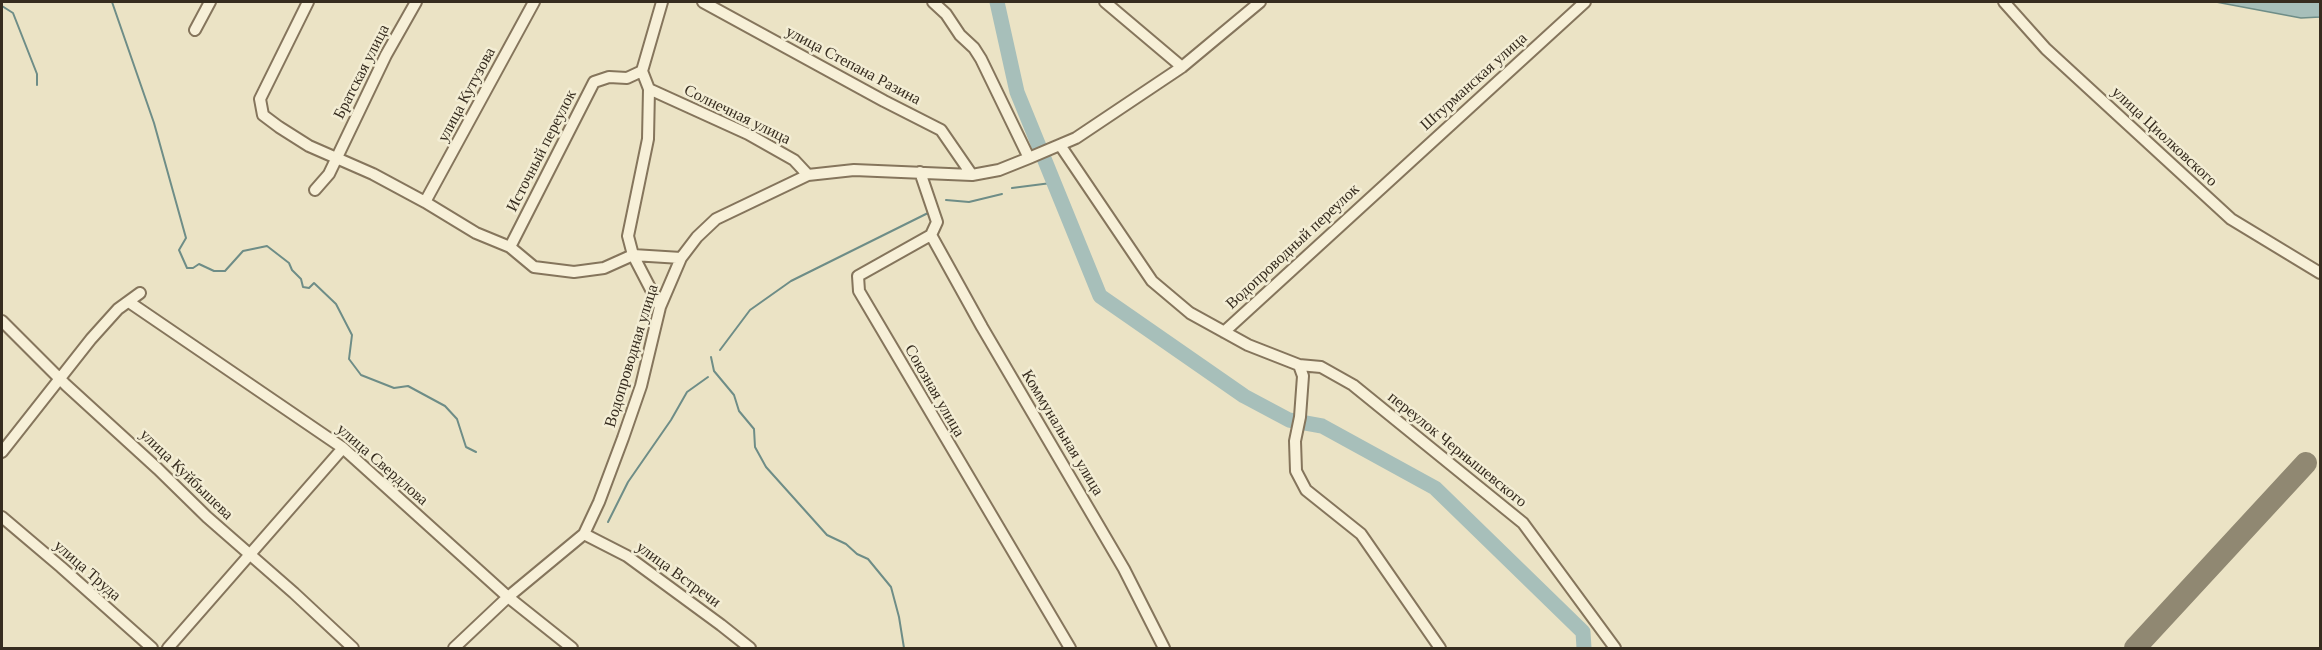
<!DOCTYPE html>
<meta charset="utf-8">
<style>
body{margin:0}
#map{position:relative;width:2322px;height:650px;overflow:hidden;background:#ebe3c5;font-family:Georgia,serif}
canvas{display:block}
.frame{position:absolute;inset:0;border:3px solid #362c1f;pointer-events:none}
</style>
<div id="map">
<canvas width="2322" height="650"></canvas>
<div class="frame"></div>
</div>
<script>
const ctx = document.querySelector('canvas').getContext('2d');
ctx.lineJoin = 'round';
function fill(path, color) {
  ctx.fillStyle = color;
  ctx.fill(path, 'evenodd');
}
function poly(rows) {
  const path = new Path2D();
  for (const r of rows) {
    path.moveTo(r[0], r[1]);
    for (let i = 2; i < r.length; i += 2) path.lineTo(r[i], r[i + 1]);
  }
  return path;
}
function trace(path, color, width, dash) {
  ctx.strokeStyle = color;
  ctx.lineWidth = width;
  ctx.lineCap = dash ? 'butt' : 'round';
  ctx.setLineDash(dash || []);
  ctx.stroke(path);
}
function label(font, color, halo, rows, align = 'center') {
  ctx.font = font + ' Georgia,serif';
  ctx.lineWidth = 5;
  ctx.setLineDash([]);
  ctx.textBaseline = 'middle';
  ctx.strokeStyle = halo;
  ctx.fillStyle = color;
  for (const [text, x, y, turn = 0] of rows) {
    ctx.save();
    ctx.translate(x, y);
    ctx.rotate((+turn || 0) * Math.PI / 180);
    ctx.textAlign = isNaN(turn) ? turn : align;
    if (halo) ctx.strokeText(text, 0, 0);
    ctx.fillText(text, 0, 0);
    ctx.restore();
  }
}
const water = poly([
 [2216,2,2320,2,2320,17,2301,18,2216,2]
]);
const stream = poly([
 [112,2,154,123,186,238,179,250,187,268,193,268,199,264,214,271,225,271,243,251,267,246,289,263,292,270,301,279,303,287,309,288,314,283,336,304,352,335,349,359,361,375,394,388,408,386,445,406,457,419,466,447,476,452],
 [2,6,13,13,37,74,37,85],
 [1012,188,1051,183],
 [946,200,969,202,1002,194],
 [720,350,750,310,791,281,928,213],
 [711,357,714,371,734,395,739,411,754,429,755,447,766,467,827,535,846,544,857,554,868,559,891,587,899,617,904,648],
 [608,522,628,482,671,420,687,392,708,377]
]);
const river = poly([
 [997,2,1017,92,1100,296,1244,396,1289,420,1322,426,1435,488,1583,632,1584,648]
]);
const taxiway = poly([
 [2135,648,2306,463]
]);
const minor = poly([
 [308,2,260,99,263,115,279,127,309,146,373,174,425,202,476,233,510,247,534,267,574,272,604,268,633,255,681,258],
 [703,2,884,101,941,130,972,175],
 [933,2,946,14,960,35,974,48,981,59,1029,158],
 [1105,2,1182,67],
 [2004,2,2046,49,2231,219,2320,273],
 [195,30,210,2],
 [642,71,649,89,648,139,628,236,633,255,660,307],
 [649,89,748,134,794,160,808,175],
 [1060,145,1152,281,1190,313,1248,345,1299,365,1303,376,1300,417,1295,441,1296,471,1306,490,1361,534,1440,648],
 [920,172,937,222,931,235,858,276,859,291,1070,648],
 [315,190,329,174,386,55,416,2],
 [425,202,534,2],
 [931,235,982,327,1124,569,1164,648],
 [510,247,594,82,609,77,627,78,642,71,662,2],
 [129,302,343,448,508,597,572,648],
 [2,321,66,385,158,469,207,517,294,593,353,648],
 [1224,332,1585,2],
 [1299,365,1321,367,1353,385,1523,523,1615,648],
 [2,452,91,339,118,309,140,293],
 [2,517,61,567,152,648],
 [584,534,627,556,721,625,750,648],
 [168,648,343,448],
 [454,648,508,597,584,534,599,502,623,438,641,386,660,307,681,258,697,237,716,219,808,175,854,170,972,175,999,170,1029,158,1076,138,1182,67,1260,2]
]);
const streetNames = [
 ["улица Степана Разина",853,66,28],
 ["Братская улица",362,72,-63],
 ["Штурманская улица",1474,82,-42],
 ["улица Кутузова",467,95,-62],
 ["Солнечная улица",737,115,26],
 ["улица Циолковского",2164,137,43],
 ["Источный переулок",542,151,-63],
 ["Водопроводный переулок",1293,247,-43],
 ["Водопроводная улица",632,356,-73],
 ["Союзная улица",934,391,60],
 ["Коммунальная улица",1062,433,59],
 ["переулок Чернышевского",1457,450,39],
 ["улица Свердлова",382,465,41],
 ["улица Куйбышева",186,475,44],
 ["улица Труда",87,571,41],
 ["улица Встречи",678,575,36]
];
fill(water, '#a7bfba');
trace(water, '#6e8d87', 1.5);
trace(stream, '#6e8d87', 2);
trace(river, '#a7bfba', 15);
trace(taxiway, '#908872', 22);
trace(minor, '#85755c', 14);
trace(minor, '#f7f0d8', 10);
label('16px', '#362c1f', '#f3edd4', streetNames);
</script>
